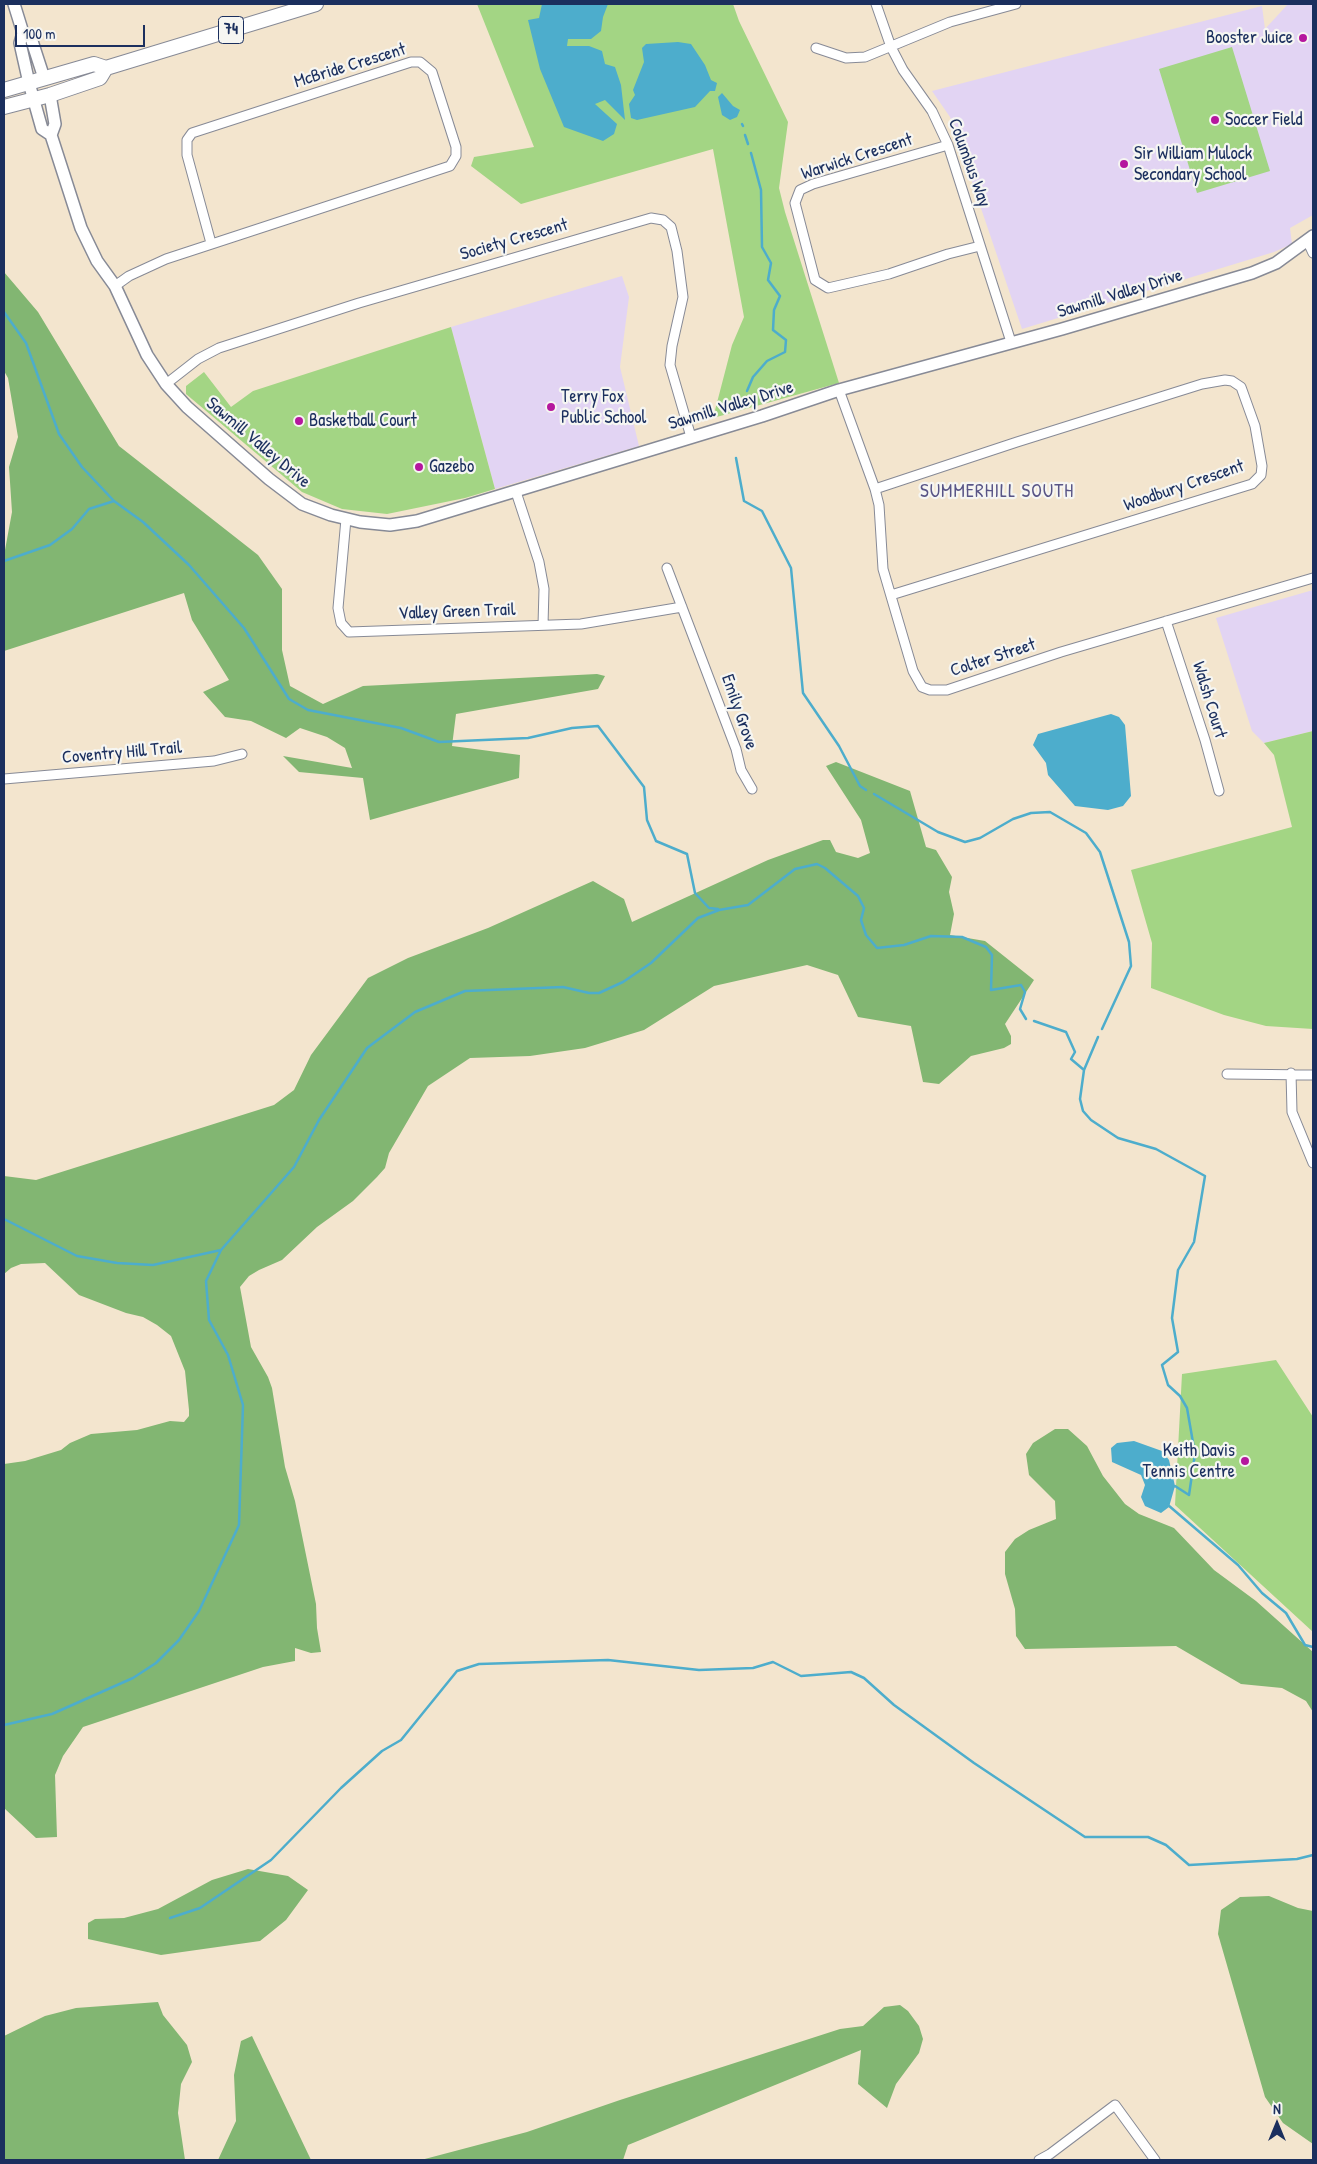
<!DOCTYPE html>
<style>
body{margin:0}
#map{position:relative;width:1317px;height:2164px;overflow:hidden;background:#f3e5ce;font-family:"Patrick Hand",sans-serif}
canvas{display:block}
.frame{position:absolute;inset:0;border:5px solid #1b2f5e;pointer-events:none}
.north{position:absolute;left:1252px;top:2099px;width:50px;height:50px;-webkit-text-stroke:4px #f6f6f2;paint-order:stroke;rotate:0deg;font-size:14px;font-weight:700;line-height:20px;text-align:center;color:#1b2f5e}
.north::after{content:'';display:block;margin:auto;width:18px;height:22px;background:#1b2f5e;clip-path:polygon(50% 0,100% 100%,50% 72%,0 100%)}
.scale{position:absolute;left:15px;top:25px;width:130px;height:22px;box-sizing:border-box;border:2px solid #1b2f5e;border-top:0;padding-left:6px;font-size:15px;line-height:18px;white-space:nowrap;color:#1b2f5e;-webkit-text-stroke:4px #f6f6f2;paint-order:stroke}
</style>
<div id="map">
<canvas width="1317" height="2164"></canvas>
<div class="frame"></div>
<div class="north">N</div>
<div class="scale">100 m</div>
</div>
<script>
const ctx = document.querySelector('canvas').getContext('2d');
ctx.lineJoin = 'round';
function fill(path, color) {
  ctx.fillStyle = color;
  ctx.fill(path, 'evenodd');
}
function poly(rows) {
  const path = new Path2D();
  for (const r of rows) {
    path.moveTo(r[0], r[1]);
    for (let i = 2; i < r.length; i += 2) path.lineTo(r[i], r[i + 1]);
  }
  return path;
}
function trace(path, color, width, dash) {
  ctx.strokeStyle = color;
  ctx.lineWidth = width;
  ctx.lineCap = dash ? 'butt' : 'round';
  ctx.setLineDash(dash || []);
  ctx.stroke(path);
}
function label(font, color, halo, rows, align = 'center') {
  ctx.font = font + ' "Patrick Hand",sans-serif';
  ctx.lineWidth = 4.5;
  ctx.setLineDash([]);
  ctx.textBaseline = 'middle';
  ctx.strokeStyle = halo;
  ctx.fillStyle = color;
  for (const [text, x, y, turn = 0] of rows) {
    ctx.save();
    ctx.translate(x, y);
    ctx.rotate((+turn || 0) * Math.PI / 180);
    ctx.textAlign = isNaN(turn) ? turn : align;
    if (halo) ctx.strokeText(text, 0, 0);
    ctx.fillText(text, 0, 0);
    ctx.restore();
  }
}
const built = poly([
 [1288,4,1313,4,1313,215,1290,228,1292,244,1274,252,1022,329,950,117,932,91,1262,6,1265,29],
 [622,276,629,297,620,367,639,446,495,489,451,327],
 [1313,590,1313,731,1264,743,1252,731,1216,618]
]);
const green = poly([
 [477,4,733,4,739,21,788,122,779,188,785,212,839,383,713,418,732,345,744,317,713,149,521,204,471,166,474,157,534,147],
 [1232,47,1270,171,1197,193,1159,69],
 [451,327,495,489,465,498,387,514,342,509,302,492,186,394,186,386,204,372,231,407,253,391],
 [1313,731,1313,1029,1266,1026,1224,1015,1151,988,1152,943,1131,870,1292,827,1274,755,1264,743],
 [1276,1360,1313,1417,1313,1632,1175,1505,1182,1374]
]);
const forest = poly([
 [4,272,38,312,119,446,258,555,282,589,282,650,290,686,323,704,363,686,597,674,605,676,598,689,456,714,452,746,520,755,519,778,370,820,363,778,299,772,283,756,352,768,345,748,327,737,300,728,286,738,251,721,225,717,203,692,229,680,192,620,184,593,4,651,4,551,5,550,12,512,9,467,18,437,8,378,4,371],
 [836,762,910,791,926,847,936,850,952,877,949,892,954,914,950,935,985,941,1034,980,1005,1024,1011,1036,1011,1044,1004,1048,971,1056,939,1084,923,1082,911,1026,858,1017,838,975,807,965,714,986,644,1030,585,1048,530,1056,470,1058,428,1086,389,1153,385,1168,377,1177,353,1201,317,1227,282,1260,259,1270,249,1276,240,1287,251,1347,268,1377,272,1388,285,1467,295,1501,316,1604,317,1628,321,1652,311,1653,295,1648,295,1661,263,1667,83,1727,63,1756,55,1775,57,1837,36,1838,4,1808,4,1464,25,1461,61,1450,70,1443,91,1434,137,1430,170,1421,184,1422,189,1416,189,1410,185,1371,171,1336,157,1325,143,1317,126,1313,79,1295,45,1263,21,1264,11,1268,4,1274,4,1176,36,1180,274,1105,294,1090,311,1055,368,978,408,958,488,928,593,881,624,899,632,922,768,860,823,840,830,840,836,852,858,858,870,853,861,820,826,766],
 [1055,1429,1068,1429,1087,1446,1103,1476,1125,1504,1139,1514,1174,1528,1214,1570,1256,1601,1313,1652,1313,1712,1306,1701,1282,1688,1241,1684,1176,1646,1025,1649,1016,1636,1015,1609,1005,1574,1005,1552,1015,1539,1029,1530,1056,1519,1055,1501,1029,1475,1026,1454,1033,1443],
 [248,1869,288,1876,308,1890,286,1920,260,1941,161,1955,88,1939,88,1923,95,1919,124,1918,158,1909,212,1880],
 [1269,1896,1298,1908,1313,1911,1313,2144,1283,2123,1265,2097,1218,1934,1221,1910,1240,1897],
 [158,2002,163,2015,187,2045,192,2062,181,2084,178,2113,185,2160,4,2160,4,2036,45,2016,76,2008],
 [900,2005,908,2011,919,2026,923,2039,919,2053,896,2084,887,2108,858,2084,861,2050,628,2145,623,2160,421,2160,527,2132,620,2100,840,2029,863,2026,884,2007],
 [252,2036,311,2160,218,2160,236,2121,234,2075,241,2041]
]);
const water = poly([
 [542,4,608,4,603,17,601,31,591,39,568,39,567,46,589,46,602,51,605,64,615,67,621,85,625,120,605,100,595,104,617,124,614,134,603,141,564,127,540,69,528,20,539,18],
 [678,42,691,44,705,65,711,80,717,83,715,91,710,91,695,107,637,120,631,118,629,104,635,95,633,90,644,62,642,48,646,44],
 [722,93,733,106,740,110,737,117,730,120,722,115,718,97],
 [1111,714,1119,717,1125,725,1131,796,1123,806,1108,810,1075,806,1048,775,1046,763,1033,745,1038,734],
 [1134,1441,1162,1451,1169,1460,1175,1486,1169,1507,1161,1513,1145,1506,1141,1497,1145,1485,1141,1475,1112,1462,1111,1448,1117,1443]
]);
const stream = poly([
 [742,124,743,126],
 [745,135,748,144],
 [4,312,26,343,59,434,82,467,114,501,143,522,189,565,244,628,289,699,308,710,401,728,439,742,528,738,572,728,598,726,644,787,647,820,656,841,687,854,695,893,709,908,718,909],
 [747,391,753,377,767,361,785,352,786,340,773,330,774,310,780,296,768,280,771,263,762,247,761,190,751,153],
 [736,458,744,501,762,511,791,568,803,693,839,746,860,786,866,790],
 [4,561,50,545,72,529,89,509,114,501],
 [874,794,938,832,965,842,980,838,1013,819,1031,813,1050,812,1086,833,1100,852,1129,942,1131,966,1102,1029],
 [1034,1021,1066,1032,1075,1052,1071,1059,1084,1070],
 [1098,1037,1084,1070,1080,1099,1083,1111,1091,1120,1118,1138,1156,1149,1205,1176,1194,1242,1178,1270,1172,1318,1178,1352,1162,1365,1168,1385,1180,1396,1187,1408,1195,1454,1189,1495,1175,1486,1173,1487],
 [4,1219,77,1256,117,1263,153,1265,221,1250],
 [1168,1505,1238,1565,1262,1593,1286,1613,1305,1645,1313,1647],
 [4,1725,52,1714,133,1678,156,1663,179,1640,199,1611,239,1525,243,1405,228,1355,209,1320,206,1281,221,1250,294,1167,319,1120,367,1048,415,1012,465,991,563,987,589,993,599,993,623,982,651,963,698,918,719,910,748,905,795,869,817,864,825,868,858,896,864,908,861,920,866,935,877,948,904,945,931,936,962,937,986,947,992,955,991,990,1021,985,1025,992,1020,1009,1026,1019],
 [170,1918,200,1908,271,1860,341,1788,382,1751,401,1740,457,1671,479,1664,608,1660,699,1670,753,1668,773,1662,801,1676,851,1672,864,1678,894,1705,974,1763,1085,1837,1148,1837,1166,1845,1189,1865,1297,1859,1313,1855]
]);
const minor = poly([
 [876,4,891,47,903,70,932,111,948,145,1011,342],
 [816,48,846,58,865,57,950,22,1016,4],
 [948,145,813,184,800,190,795,203,815,280,828,288,889,274,948,254,980,246],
 [1307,240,1313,253],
 [115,286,129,276,166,259,450,166,456,156,456,147,432,72,420,62,411,62,192,133,187,140,187,155,211,243],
 [166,384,198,359,219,348,359,303,651,218,663,220,671,227,677,251,683,297,672,346,670,365,691,437],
 [839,390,875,489,879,505,883,569,913,671,922,687,930,690,947,690,1061,652,1313,578],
 [875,489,1017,442,1202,384,1225,380,1232,381,1241,387,1255,426,1262,466,1261,475,1252,484,891,595],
 [516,492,539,562,544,589,543,625],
 [346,519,338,608,341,623,349,632,581,624,682,607],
 [667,568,736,749,741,770,752,789],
 [1166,621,1205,740,1219,791],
 [4,779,214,761,242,754],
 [1291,1073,1292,1112,1313,1163],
 [1227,1074,1313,1075],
 [1039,2160,1050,2154,1115,2105,1155,2160]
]);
const tertiary = poly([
 [14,4,23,33,20,43,29,83,42,129,51,135],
 [23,33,31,38,44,78],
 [50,95,55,124,51,135,81,228,97,261,115,286,147,355,166,384,187,407,269,479,302,504,331,515,360,522,390,525,417,521,762,416,839,390,1062,329,1252,273,1276,263,1313,236]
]);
const primary = poly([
 [4,90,94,64,106,68],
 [4,107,50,95,100,78,106,68,316,4]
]);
const markers = [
 [1303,38,5,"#b5179e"],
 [1215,120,5,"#b5179e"],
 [1124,164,5,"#b5179e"],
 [551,407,5,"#b5179e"],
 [299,421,5,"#b5179e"],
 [419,467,5,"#b5179e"],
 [1245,1461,5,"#b5179e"]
];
const shields = [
 [231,30,25]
];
const shieldNames = [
 ["74",231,30]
];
const poiNames = [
 ["Booster Juice",1293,38,"right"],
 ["Soccer Field",1225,120],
 ["Sir William Mulock",1134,154],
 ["Secondary School",1134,175],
 ["Terry Fox",561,397],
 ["Public School",561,418],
 ["Basketball Court",309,421],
 ["Gazebo",429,467],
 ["Keith Davis",1235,1451,"right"],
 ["Tennis Centre",1235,1472,"right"]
];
const streetNames = [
 ["McBride Crescent",350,66,-17],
 ["Warwick Crescent",857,157,-18],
 ["Columbus Way",969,163,70],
 ["Society Crescent",514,240,-16],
 ["Sawmill Valley Drive",1120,294,-17],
 ["Sawmill Valley Drive",731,406,-17],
 ["Sawmill Valley Drive",258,443,40],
 ["Woodbury Crescent",1184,486,-19],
 ["Valley Green Trail",457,612,-2],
 ["Colter Street",993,658,-18],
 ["Walsh Court",1209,700,73],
 ["Emily Grove",739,712,71],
 ["Coventry Hill Trail",122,753,-5]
];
const neighbourhoodNames = [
 ["SUMMERHILL SOUTH",997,492]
];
fill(built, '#e2d4f3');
fill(green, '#a3d584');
fill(forest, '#82b672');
fill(water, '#4dadcc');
trace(stream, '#4dadcc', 2.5);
trace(minor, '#878a96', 11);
trace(tertiary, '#878a96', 14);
trace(primary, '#878a96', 16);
trace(minor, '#fff', 9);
trace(tertiary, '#fff', 11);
trace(primary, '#fff', 14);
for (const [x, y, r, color] of markers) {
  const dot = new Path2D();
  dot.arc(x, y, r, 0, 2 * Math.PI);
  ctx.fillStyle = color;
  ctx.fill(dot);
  trace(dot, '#f6f6f2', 2);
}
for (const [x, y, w] of shields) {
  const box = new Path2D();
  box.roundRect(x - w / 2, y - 13.5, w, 27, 4);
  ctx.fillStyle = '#f6f6f2';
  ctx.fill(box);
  trace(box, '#1b2f5e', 1);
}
label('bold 16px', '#1b2f5e', null, shieldNames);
label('18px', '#1b2f5e', '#f6f6f2', poiNames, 'left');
label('18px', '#1b2f5e', '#f6f6f2', streetNames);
ctx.letterSpacing = '1px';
label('19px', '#595586', '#f6f6f2', neighbourhoodNames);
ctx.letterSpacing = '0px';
</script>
